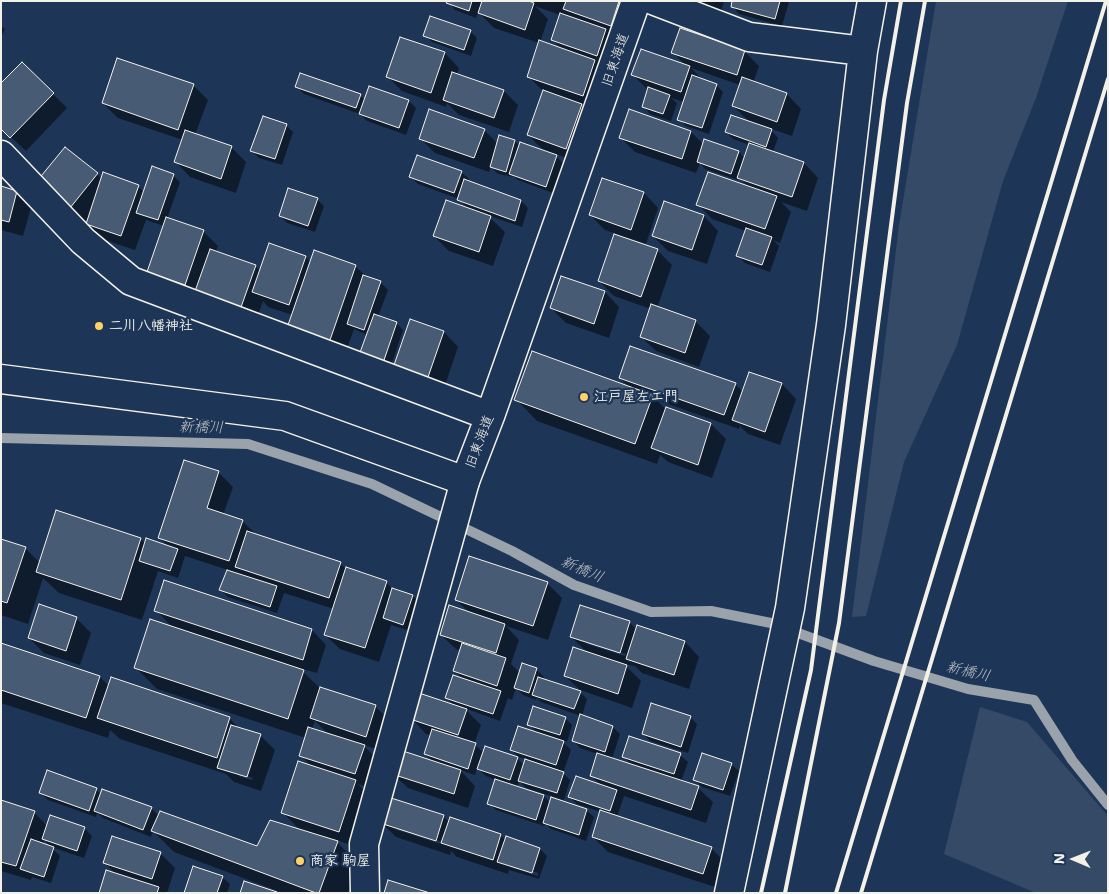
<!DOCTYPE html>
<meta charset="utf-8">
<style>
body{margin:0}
#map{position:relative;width:1109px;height:894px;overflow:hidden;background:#1d3557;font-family:"Shantell Sans",sans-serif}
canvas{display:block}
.frame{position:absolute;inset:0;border:2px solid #f4f1e8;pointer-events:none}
.north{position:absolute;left:1049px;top:834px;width:50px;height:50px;-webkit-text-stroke:4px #1d3557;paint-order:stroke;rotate:271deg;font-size:14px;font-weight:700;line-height:20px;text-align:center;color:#f4f1e8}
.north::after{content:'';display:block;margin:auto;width:18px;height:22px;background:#f4f1e8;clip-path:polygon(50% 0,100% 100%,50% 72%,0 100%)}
</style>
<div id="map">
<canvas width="1109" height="894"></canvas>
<div class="frame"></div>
<div class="north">N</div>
</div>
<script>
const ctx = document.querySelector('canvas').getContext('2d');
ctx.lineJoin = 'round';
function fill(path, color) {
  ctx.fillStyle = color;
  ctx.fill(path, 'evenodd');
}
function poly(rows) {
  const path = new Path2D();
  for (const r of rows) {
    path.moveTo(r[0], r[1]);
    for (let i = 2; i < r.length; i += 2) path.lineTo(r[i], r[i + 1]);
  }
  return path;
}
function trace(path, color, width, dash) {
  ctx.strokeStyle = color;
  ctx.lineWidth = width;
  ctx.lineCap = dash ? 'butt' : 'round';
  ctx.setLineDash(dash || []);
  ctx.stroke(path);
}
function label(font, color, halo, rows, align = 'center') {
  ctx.font = font + ' "Shantell Sans","Klee One",sans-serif';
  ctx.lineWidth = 4.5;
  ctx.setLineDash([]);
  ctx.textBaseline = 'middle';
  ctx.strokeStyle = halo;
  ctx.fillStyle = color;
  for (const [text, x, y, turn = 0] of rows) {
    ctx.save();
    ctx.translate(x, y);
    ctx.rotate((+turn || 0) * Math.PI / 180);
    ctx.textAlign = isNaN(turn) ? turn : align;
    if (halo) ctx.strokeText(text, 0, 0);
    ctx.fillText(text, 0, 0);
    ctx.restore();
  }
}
const green = poly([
 [936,1,1068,1,1036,98,1003,181,957,345,904,462,866,616,852,617,899,225],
 [980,707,1027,722,1108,816,1108,893,1036,893,944,854]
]);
const shadow = poly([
 [448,1,633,1,626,39,610,34,620,45,598,110,580,104,596,119,581,163,553,153,564,164,553,193,518,180,514,177,498,174,491,167,489,172,435,153,420,138,484,130,498,144,500,137,515,141,520,146,546,153,528,135,544,92,528,76,539,43,494,28,478,12,476,18,455,10],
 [535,6,560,15,552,39,563,50,540,42,548,19],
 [683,1,724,1,721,12],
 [734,1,788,1,789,2,782,26,739,14,732,6],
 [1,26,5,29,1,37],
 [470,31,477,38,471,56,432,42,425,35],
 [744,51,759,66,753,83,787,94,801,109,792,136,769,128,778,138,773,152,804,163,818,178,807,211,781,202,791,212,780,243,773,240,779,246,770,272,745,263,738,256,746,231,712,219,698,204,749,187,739,178,738,180,705,169,700,163,696,173,635,152,620,137,629,111,691,132,704,145,739,152,745,159,750,145,733,139,726,132,751,123,733,106,740,85,691,68,703,80,716,85,723,92,709,134,686,126,679,119,684,102,671,98,677,103,671,121,650,114,643,106,648,90,633,75,686,66,673,52],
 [445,53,459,68,457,74,504,91,518,105,509,132,459,115,447,103,446,107,402,91,388,77],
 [22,63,67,108,26,151,1,128],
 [193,85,208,100,195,135,232,148,246,162,236,193,190,177,176,162,183,140,118,118,103,103],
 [297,87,360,95,365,100,370,87,409,101,416,108,406,135,367,121,360,114,304,94],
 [286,125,293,132,282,165,259,158,252,151],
 [461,172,469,179,468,182,521,201,528,208,522,227,487,215,505,232,493,266,449,251,434,236,469,210,459,199,418,184,411,177],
 [97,174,102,180,138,186,144,192,173,175,180,182,167,219,203,231,218,246,216,252,255,266,261,271,306,257,311,263,355,266,368,278,380,282,388,290,378,317,396,323,403,330,389,372,367,335,354,329,344,357,293,315,268,307,263,301,255,324,163,286,148,272,164,226,146,220,135,250,102,239,87,224,89,217,85,222,53,196],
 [603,179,644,193,658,208,646,244,605,230,590,215],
 [1,188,17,192,31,207,23,236,1,230],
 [317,199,324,206,315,232,287,223,280,216],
 [704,216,718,231,707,264,668,251,653,236],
 [657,250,672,265,657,308,695,321,710,336,699,367,656,351,641,337,651,309,614,296,599,281],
 [562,277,605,292,619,307,609,338,566,323,551,308],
 [411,321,444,332,458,347,442,394,409,382],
 [620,378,735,384,743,392,782,384,796,399,780,445,748,434,740,426,739,429,657,400,666,410,711,424,726,439,712,478,668,462,660,455,657,464,537,421,516,399,630,388],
 [218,472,233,487,223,515,242,521,258,536,340,563,346,569,386,582,394,590,413,596,420,603,410,631,391,625,379,662,340,649,325,635,334,609,284,593,277,613,228,597,221,590,228,570,185,556,178,578,158,571,142,620,59,593,43,578,28,624,1,615,1,540,25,548,40,563,140,539,146,544,169,547,160,538],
 [547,583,562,598,548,640,506,626,519,640,511,664,520,673,523,665,537,670,544,677,543,679,580,692,587,699,582,716,613,727,620,734,612,759,633,766,623,756,680,755,688,762,681,782,698,788,713,802,706,823,624,796,617,817,711,848,726,863,718,888,608,852,593,837,601,812,577,804,570,797,602,786,591,776,598,754,580,748,573,740,581,716,541,702,537,698,536,700,523,695,516,688,512,700,508,698,500,721,464,708,481,725,474,744,484,753,517,758,524,765,526,759,519,757,511,750,538,734,529,724,565,718,572,725,567,742,561,740,571,750,563,773,570,780,564,800,526,788,519,781,517,788,544,796,550,803,586,810,594,817,586,841,551,829,545,823,544,826,496,810,489,803,496,780,486,776,477,768,475,775,460,770,475,786,468,808,408,788,393,774,434,762,425,754,431,735,426,734,412,719,456,707,447,698,464,680,455,671,461,651,456,649,441,635,470,613,456,600],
 [463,717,465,717,457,741,455,740],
 [156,610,312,630,326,645,317,673,299,668,320,688,375,706,390,721,380,750,363,745,379,761,370,788,358,784,370,796,353,846,334,839,358,864,348,893,283,893,174,852,153,831,151,837,103,818,97,813,96,817,48,800,40,793,96,789,101,795,151,808,159,816,258,847,301,831,282,812,312,767,300,755,306,738,157,689,136,668,174,629],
 [315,721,328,734,312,729],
 [76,618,91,633,80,665,44,653,29,638],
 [629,622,637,630,638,627,685,642,699,657,689,689,642,673,635,666,624,664,641,681,632,708,580,690,565,676,588,653,571,637],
 [587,642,626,654,625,656,587,644],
 [1,644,100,677,109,686,229,718,240,729,260,735,275,750,261,791,234,782,226,774,120,739,110,730,108,738,1,703],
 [239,773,253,778,252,780,239,776],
 [690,717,697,724,688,753,650,741,643,733],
 [731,764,739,771,730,796,702,787,695,780],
 [1,801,34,812,47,826,84,828,92,836,84,858,51,847,60,856,51,883,32,877,31,880,1,871],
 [44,840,52,848,43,845],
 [443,816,449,822,500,835,506,840,506,838,540,849,547,856,539,879,509,870,508,874,457,857,451,851,450,855,396,837,381,822],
 [397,827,442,842,441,844,397,830],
 [510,864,538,873,538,876,510,867],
 [160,853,175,868,167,893,100,893,117,875,105,863],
 [222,877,230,884,227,893,186,893]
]);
const stream = poly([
 [1,438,248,444,372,484,512,551,574,585,651,612,711,611,771,623,874,661,968,689,1034,700,1072,760,1108,805]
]);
const building = poly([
 [447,1,472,1,469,11,446,3,447,1],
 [482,1,529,1,534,3,525,30,478,13,482,1],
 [566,1,619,1,611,26,563,9,566,1],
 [732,1,780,1,775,19,731,7,732,1],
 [560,13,606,29,597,56,551,40,560,13],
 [430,16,471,30,464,50,423,36,430,16],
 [680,28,745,50,737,75,671,53,680,28],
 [400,37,445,52,431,93,386,77,400,37],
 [539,40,595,60,583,96,527,77,539,40],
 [641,49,690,66,681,92,631,75,641,49],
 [117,58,194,84,178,130,102,103,117,58],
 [22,62,54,93,10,138,1,129,1,83,22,62],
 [452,72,504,90,494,118,443,100,452,72],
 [300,73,361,94,356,108,295,87,300,73],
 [692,75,717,84,702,128,677,120,692,75],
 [742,77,787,93,777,122,732,106,742,77],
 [369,86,409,100,399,128,359,114,369,86],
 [648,87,670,95,663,114,642,107,648,87],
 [543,90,582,104,566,149,527,135,543,90],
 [429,109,485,129,474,158,419,139,429,109],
 [629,109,691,131,682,159,619,138,629,109],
 [731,115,772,129,766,147,725,132,731,115],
 [263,116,287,124,275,159,250,151,263,116],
 [185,130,232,146,221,179,174,162,185,130],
 [499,135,515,140,506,172,490,167,499,135],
 [704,139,739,151,731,174,697,162,704,139],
 [520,142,557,155,546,187,509,174,520,142],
 [749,143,804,162,792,197,737,178,749,143],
 [65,147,98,173,70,208,37,181,65,147],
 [417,155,462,171,454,193,409,177,417,155],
 [152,166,174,174,158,220,136,213,152,166],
 [103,172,139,185,121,236,86,224,103,172],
 [708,172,777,196,765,229,696,205,708,172],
 [602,178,644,192,631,230,589,215,602,178],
 [464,179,521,200,515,221,457,200,464,179],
 [1,186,17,191,9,222,1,220,1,186],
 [288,188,318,198,308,226,279,216,288,188],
 [446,200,491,216,479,252,433,236,446,200],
 [664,201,704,215,692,250,652,236,664,201],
 [166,217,204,230,185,285,147,272,166,217],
 [746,228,772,237,762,265,736,256,746,228],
 [614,234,658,249,641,297,598,281,614,234],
 [269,243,306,256,289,305,252,292,269,243],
 [210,249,256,265,240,310,194,294,210,249],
 [314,250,356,265,329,343,287,328,314,250],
 [363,275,381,281,364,330,347,324,363,275],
 [561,276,605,291,594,324,550,308,561,276],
 [651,304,696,320,685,353,640,337,651,304],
 [374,314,397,322,382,366,358,358,374,314],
 [410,319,444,331,427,380,393,368,410,319],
 [630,346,736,383,724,415,619,378,630,346],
 [532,351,653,395,635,444,514,400,532,351],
 [749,372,782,383,765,432,732,420,749,372],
 [666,407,711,423,698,465,651,448,666,407],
 [184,460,219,471,207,508,243,520,229,561,158,538,184,460],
 [56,510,141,538,121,600,36,572,56,510],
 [247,531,341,562,329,598,235,567,247,531],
 [146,538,178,549,170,571,139,561,146,538],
 [1,539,26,547,7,603,1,601,1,539],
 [469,556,548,582,533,626,455,600,469,556],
 [346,567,387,581,365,648,324,635,346,567],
 [227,570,277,586,270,607,219,590,227,570],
 [164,580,312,629,303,660,154,611,164,580],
 [392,588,413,595,403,625,383,618,392,588],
 [39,604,77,617,66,651,28,638,39,604],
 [449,605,505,624,496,653,440,635,449,605],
 [580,605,630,621,620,653,570,637,580,605],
 [150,619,304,670,288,719,134,668,150,619],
 [637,625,685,641,674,675,626,659,637,625],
 [1,643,100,676,86,718,1,690,1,643],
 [462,643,506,658,497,686,453,671,462,643],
 [573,647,627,665,618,694,564,676,573,647],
 [522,663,537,668,529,693,514,688,522,663],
 [453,675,501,691,493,714,445,698,453,675],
 [111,677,230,717,217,758,97,718,111,677],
 [538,677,581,691,574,709,532,695,538,677],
 [320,687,376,705,366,737,310,718,320,687],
 [419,693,467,709,458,735,410,719,419,693],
 [651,703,691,716,681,747,642,734,651,703],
 [533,706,566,717,560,735,527,725,533,706],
 [580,714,613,726,605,752,572,741,580,714],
 [231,725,261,734,247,777,217,768,231,725],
 [518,726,564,741,556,765,510,750,518,726],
 [308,727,365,745,355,774,299,756,308,727],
 [432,729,476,743,468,769,424,754,432,729],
 [629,736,681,753,674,774,622,757,629,736],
 [485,746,518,757,510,780,477,769,485,746],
 [400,750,461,770,454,794,392,774,400,750],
 [597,753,699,786,691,810,590,776,597,753],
 [702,753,732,763,723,790,693,780,702,753],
 [525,759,564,772,557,793,518,781,525,759],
 [298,761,356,780,339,832,281,813,298,761],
 [47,770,97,788,89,811,39,793,47,770],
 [576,776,617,790,610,811,568,797,576,776],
 [495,779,544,795,536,820,487,804,495,779],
 [102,789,152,807,143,830,94,811,102,789],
 [388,797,444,815,436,841,380,823,388,797],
 [551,797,587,809,579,835,543,823,551,797],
 [1,800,35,811,16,866,1,862,1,800],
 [600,810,712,847,703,874,592,837,600,810],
 [160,811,257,846,270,820,338,841,319,893,316,893,151,831,160,811],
 [50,815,85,827,77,851,42,839,50,815],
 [450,817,501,834,493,860,441,843,450,817],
 [112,836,161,852,152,879,103,863,112,836],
 [506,836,540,848,532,873,497,862,506,836],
 [31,839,54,847,44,877,20,869,31,839],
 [193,866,223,876,217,893,184,893,193,866],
 [106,870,159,887,157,893,99,893,106,870],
 [388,880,430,893,384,893,388,880],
 [244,881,277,892,277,893,240,893,244,881]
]);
const street = poly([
 [655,1,749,37,863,51],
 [1,155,83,241,131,281,490,416],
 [365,893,364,844,465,481,490,416,636,1],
 [729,893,790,608,831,325,863,51,872,1]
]);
const secondary = poly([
 [1,379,285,416,465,481]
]);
const rail = poly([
 [761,893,811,670,884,100,901,1],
 [785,893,839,623,907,103,925,1],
 [836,893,1106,1],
 [861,893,1108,79]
]);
const markers = [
 [99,326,5,"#ffd166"],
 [584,397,5,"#ffd166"],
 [300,861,5,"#ffd166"]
];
const streetNames = [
 ["旧東海道",616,60,-71],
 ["旧東海道",480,442,-69]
];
const poiNames = [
 ["二川八幡神社",109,326],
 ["江戸屋左エ門",594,397],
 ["商家 駒屋",310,861]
];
const waterNames = [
 ["新橋川",201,428,1],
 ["新橋川",582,570,23],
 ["新橋川",968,672,13]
];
fill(green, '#354a67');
fill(shadow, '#0007');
trace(stream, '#9aa2ab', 10);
fill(building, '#485b74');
trace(building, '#f4f1e8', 1);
trace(street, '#f4f1e8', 31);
trace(secondary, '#f4f1e8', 31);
trace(street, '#1d3557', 28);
trace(secondary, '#1d3557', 28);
trace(rail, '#f4f1e8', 4);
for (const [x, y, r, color] of markers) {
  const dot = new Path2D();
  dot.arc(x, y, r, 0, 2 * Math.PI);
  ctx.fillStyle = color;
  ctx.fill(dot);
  trace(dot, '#1d3557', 2);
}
label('14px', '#f4f1e8', '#1d3557', streetNames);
label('bold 14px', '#f4f1e8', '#1d3557', poiNames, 'left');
label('italic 15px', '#c0c3c4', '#1d3557', waterNames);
</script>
